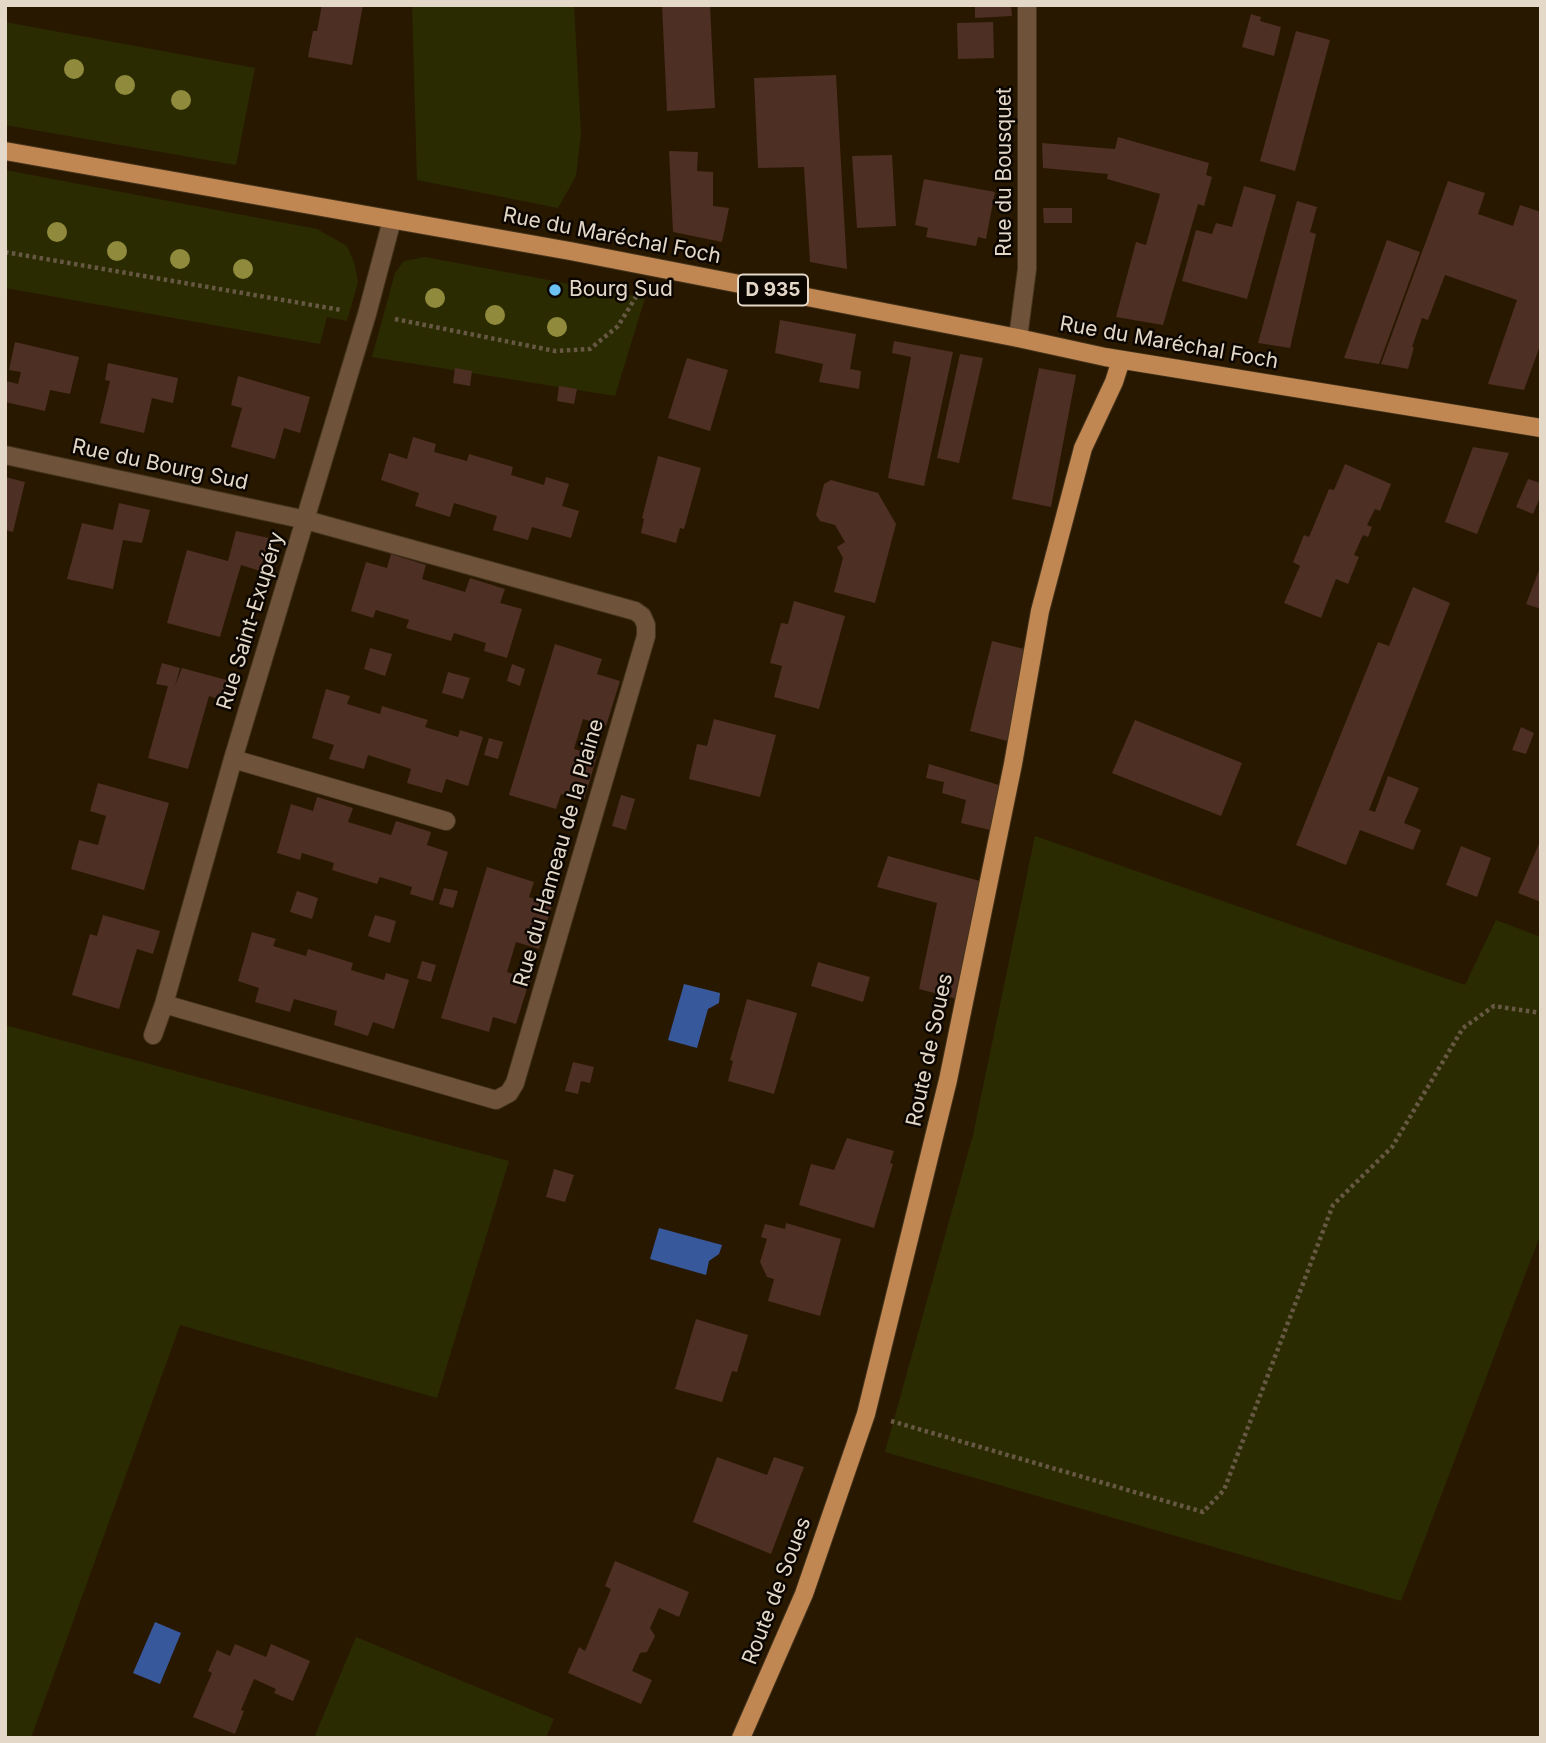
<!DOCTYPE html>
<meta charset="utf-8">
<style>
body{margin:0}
#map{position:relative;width:1546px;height:1743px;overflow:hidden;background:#291800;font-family:Inter,sans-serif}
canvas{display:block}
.frame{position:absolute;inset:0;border:7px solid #e4d8c9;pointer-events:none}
</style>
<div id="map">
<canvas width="1546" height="1743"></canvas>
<div class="frame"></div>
</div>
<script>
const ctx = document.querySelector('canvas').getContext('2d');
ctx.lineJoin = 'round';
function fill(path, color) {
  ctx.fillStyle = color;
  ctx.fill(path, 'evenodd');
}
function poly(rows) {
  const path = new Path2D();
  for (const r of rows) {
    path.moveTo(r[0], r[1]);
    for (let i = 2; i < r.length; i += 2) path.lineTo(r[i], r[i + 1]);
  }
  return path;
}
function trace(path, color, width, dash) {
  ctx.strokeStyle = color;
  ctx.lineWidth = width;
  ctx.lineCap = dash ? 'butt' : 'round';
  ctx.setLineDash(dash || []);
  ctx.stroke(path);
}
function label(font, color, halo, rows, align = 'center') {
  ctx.font = font + ' Inter,sans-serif';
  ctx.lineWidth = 5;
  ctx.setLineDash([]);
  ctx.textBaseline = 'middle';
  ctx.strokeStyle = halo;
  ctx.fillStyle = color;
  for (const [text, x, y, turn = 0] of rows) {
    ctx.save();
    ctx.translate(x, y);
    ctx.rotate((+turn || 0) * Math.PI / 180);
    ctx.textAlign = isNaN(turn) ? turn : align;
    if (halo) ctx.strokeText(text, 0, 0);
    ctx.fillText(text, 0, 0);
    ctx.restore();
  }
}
const green = poly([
 [412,5,574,5,581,134,576,176,558,208,417,180],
 [5,22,255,68,236,165,5,125],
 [5,170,317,229,347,246,354,262,358,282,347,321,327,317,320,344,5,288],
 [425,257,645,298,615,396,372,357,395,273,404,261],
 [1035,836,1465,985,1496,920,1541,937,1541,1233,1401,1601,885,1452,973,1135],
 [5,1025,509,1161,437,1398,180,1325,31,1738,5,1738],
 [356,1637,554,1719,546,1738,314,1738]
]);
const water = poly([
 [684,984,720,993,719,1003,708,1009,697,1048,668,1040],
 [659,1228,722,1245,719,1254,709,1261,706,1275,650,1259],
 [155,1622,181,1633,160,1684,133,1673]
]);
const building = poly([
 [322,5,363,5,352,65,308,57,313,31,317,31],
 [662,5,710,5,715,108,667,111],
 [975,5,1011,5,1012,16,975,18],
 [1251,14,1261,17,1260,21,1281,27,1274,56,1242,47],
 [993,22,994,58,958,59,957,23],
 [1296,31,1330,40,1295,171,1260,161],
 [836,75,847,269,810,262,804,167,758,168,754,78],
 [1118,137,1209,163,1206,175,1212,177,1204,206,1198,204,1163,325,1116,317,1136,242,1146,245,1160,194,1107,179,1108,174,1043,168,1042,143,1115,149],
 [669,151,698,152,697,171,713,172,713,206,729,208,722,242,673,232],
 [892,155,896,226,857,228,852,156],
 [924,179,995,192,986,239,978,237,976,246,926,237,928,228,915,225],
 [1448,181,1485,193,1478,214,1513,226,1520,205,1541,212,1541,343,1524,390,1488,384,1517,300,1445,275,1428,320,1422,318,1412,347,1414,347,1408,369,1381,364],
 [1244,186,1276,195,1247,299,1182,281,1196,230,1212,234,1216,223,1232,227],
 [1297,201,1317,207,1310,232,1316,234,1290,348,1258,343],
 [1043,208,1072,208,1072,223,1044,223],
 [1387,240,1420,252,1379,364,1344,358],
 [780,320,856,334,850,369,861,371,859,389,819,382,823,364,775,353],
 [894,341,953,352,924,486,888,478,911,357,892,353],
 [15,342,79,357,70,394,50,390,45,411,5,402,6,381,18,384,21,372,9,370],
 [960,354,983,358,959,463,937,458],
 [687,358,728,370,710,431,668,418],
 [108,363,178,378,173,403,152,398,144,433,100,423,110,381,105,380],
 [455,368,472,371,470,386,453,383],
 [1039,368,1076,375,1051,507,1012,499],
 [238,376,310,397,300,433,284,428,275,459,231,447,242,408,231,405],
 [559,386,577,389,574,404,557,401],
 [413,437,436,444,434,452,467,461,469,454,513,467,511,475,544,485,546,477,569,484,562,506,579,511,571,538,532,527,528,540,493,530,497,516,454,503,450,517,415,506,419,493,381,480,389,453,407,459],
 [1473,447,1509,453,1477,534,1445,522],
 [658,456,701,468,684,529,680,528,676,543,641,533,644,519,642,518],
 [1345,464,1391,484,1380,511,1375,509,1367,525,1372,527,1368,537,1363,535,1354,555,1359,557,1348,584,1336,579,1321,618,1284,603,1300,566,1293,562,1304,535,1309,537,1329,489,1334,490],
 [5,477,25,482,13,532,5,530],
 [1528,479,1541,483,1541,495,1533,514,1516,507],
 [831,480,878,493,896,524,875,603,834,592,843,558,837,547,845,542,835,525,820,521,816,515,824,484],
 [119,503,150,510,142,543,123,540,113,589,67,579,82,523,113,530],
 [236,531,269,538,260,571,241,565,220,637,167,623,187,550,228,561],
 [391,554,426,565,422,579,465,592,470,578,505,589,500,603,522,609,507,658,484,651,486,643,454,633,451,641,406,628,409,620,376,610,373,618,351,611,366,562,387,568],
 [1541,565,1541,609,1526,604],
 [1413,587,1450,603,1369,810,1375,812,1388,776,1419,788,1404,823,1421,830,1413,850,1360,830,1346,865,1296,845,1378,642,1389,646],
 [794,601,845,616,819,709,774,697,782,666,770,663,781,623,788,624],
 [992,641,1024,649,1017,701,1018,701,1007,741,970,731],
 [555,644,602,659,597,674,620,681,606,726,583,719,574,749,597,756,584,800,561,794,556,809,509,795],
 [370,648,392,654,385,676,364,669],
 [162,663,180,668,175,686,182,668,234,682,227,702,209,696,188,769,148,758,168,686,156,684],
 [512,664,525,669,520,686,507,681],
 [448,672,470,678,463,699,442,693],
 [326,689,350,696,347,704,380,714,382,706,428,720,425,727,458,737,460,730,483,737,468,786,446,779,442,793,407,783,411,769,368,755,364,769,329,759,334,745,312,738],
 [714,719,776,735,760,797,689,779,697,744,707,746],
 [1135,720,1242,763,1221,816,1112,773],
 [1521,727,1534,733,1526,754,1512,750],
 [489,738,503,742,498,759,484,755],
 [929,764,999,785,990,830,961,823,966,800,942,793,944,782,926,778],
 [98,783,169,803,144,890,71,869,79,840,98,845,106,816,90,811],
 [621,795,635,799,626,830,612,826],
 [317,797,353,808,348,822,391,835,396,821,431,832,427,845,448,852,433,901,410,894,412,887,380,877,377,884,332,870,334,863,302,853,300,860,277,853,291,804,313,811],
 [1541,839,1541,902,1518,893],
 [1461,846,1491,858,1477,897,1446,885],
 [888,856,980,881,957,999,919,989,937,903,877,887],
 [487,867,534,882,529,897,552,905,539,949,516,942,507,972,530,979,516,1024,493,1017,489,1032,441,1018],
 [444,888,458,891,453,908,439,904],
 [297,891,318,898,312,919,290,912],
 [103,915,160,931,153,954,137,949,119,1009,72,995,90,934,97,936],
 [375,915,396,921,390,943,368,936],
 [252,932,276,939,273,946,306,956,308,949,353,963,351,970,384,980,386,973,409,980,394,1029,373,1022,368,1036,334,1025,337,1011,294,999,290,1012,255,1002,259,988,238,981],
 [422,961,436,965,431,982,417,978],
 [818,962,870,977,863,1002,811,986],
 [747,999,797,1013,774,1094,728,1081,733,1061,730,1060],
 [573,1062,594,1067,590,1083,581,1081,578,1094,565,1091],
 [847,1138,894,1151,890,1163,893,1164,874,1228,799,1205,811,1164,834,1170],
 [554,1169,574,1175,565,1202,546,1197],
 [786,1223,841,1239,820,1316,768,1301,774,1279,767,1277,760,1262,767,1239,761,1237,765,1224,785,1229],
 [696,1319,748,1335,737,1372,732,1371,722,1402,675,1389],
 [717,1457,767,1475,774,1457,804,1467,771,1554,693,1522],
 [615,1561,689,1592,679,1617,659,1608,650,1628,655,1636,647,1652,640,1653,632,1671,652,1680,641,1704,568,1673,579,1647,585,1651,611,1589,605,1586],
 [235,1644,266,1657,271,1644,310,1661,293,1701,274,1693,276,1689,254,1679,241,1710,244,1711,235,1734,193,1717,212,1673,208,1671,217,1650,230,1656]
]);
const path = poly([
 [5,252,341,310],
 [395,319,555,351,590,349,618,326,639,292],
 [891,1421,1203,1512,1224,1490,1333,1205,1392,1147,1463,1028,1494,1006,1541,1013]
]);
const minor = poly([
 [1018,338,1027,269,1027,5],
 [5,455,306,520,635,611,642,616,646,625,646,636,515,1083,509,1093,496,1100,164,1004],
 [233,759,446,821],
 [153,1035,164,1004,233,759,367,314,392,220]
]);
const major = poly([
 [5,151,570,251,1018,338,1105,357,1541,428],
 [741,1738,804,1594,866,1414,948,1080,1013,764,1040,611,1083,448,1114,382,1121,360]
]);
const trees = [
 [74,69],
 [125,85],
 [181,100],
 [57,232],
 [117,251],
 [180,259],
 [243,269],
 [435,298],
 [495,315],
 [557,327]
];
const markers = [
 [555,290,7,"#6cc2f3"]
];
const shields = [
 [773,290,70]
];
const shieldNames = [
 ["D 935",773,290]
];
const streetNames = [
 ["Rue du Bousquet",1005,172,-90],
 ["Rue du Maréchal Foch",612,236,11],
 ["Rue du Maréchal Foch",1169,343,10],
 ["Rue du Bourg Sud",160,465,12],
 ["Rue Saint-Exupéry",251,621,-73],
 ["Rue du Hameau de la Plaine",559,853,-74],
 ["Route de Soues",930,1050,-78],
 ["Route de Soues",777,1591,-69]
];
const poiNames = [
 ["Bourg Sud",569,290]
];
fill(green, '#2b2b02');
fill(water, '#38589c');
fill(building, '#4d2f23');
trace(minor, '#43331c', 20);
trace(major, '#43331c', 20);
trace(path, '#675843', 4.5, [3.5, 3.5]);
trace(minor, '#6e523a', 18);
trace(major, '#c18753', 18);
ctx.fillStyle = '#908a3c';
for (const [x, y] of trees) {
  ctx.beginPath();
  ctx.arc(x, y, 10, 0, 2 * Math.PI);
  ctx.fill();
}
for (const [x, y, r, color] of markers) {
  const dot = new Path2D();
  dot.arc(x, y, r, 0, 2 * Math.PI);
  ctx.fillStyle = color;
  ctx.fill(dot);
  trace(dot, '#0c0600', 2.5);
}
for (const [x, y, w] of shields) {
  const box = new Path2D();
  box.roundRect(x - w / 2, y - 15.5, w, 31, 5);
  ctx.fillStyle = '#0c0600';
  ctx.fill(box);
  trace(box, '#e4d8c9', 2);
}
label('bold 19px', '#e4d8c9', null, shieldNames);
label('21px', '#e4d8c9', '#0c0600', streetNames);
label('21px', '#e4d8c9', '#0c0600', poiNames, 'left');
</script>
